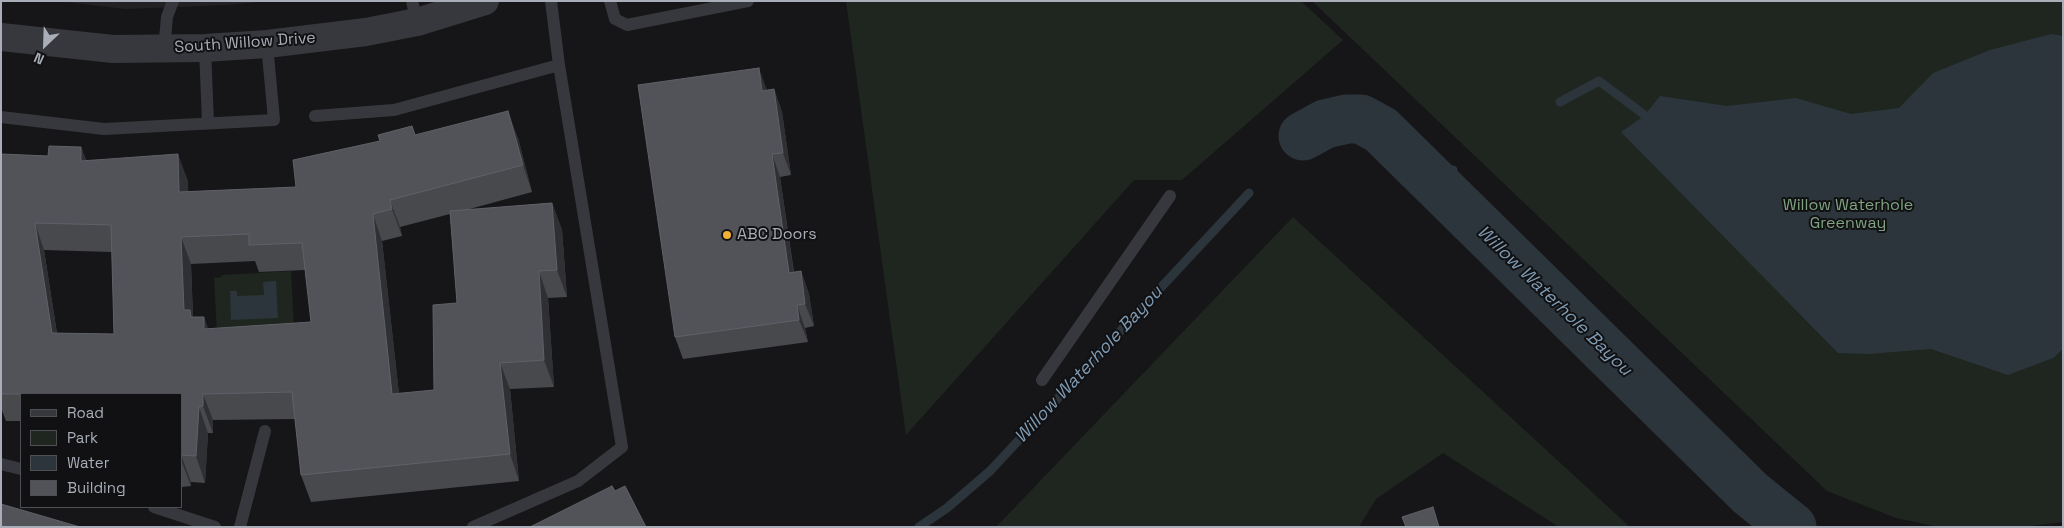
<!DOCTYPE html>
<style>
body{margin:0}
#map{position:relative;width:2064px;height:528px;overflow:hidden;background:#161618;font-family:"Space Grotesk",sans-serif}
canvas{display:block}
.frame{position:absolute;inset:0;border:2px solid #a8adb8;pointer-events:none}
.legend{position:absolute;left:20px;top:393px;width:162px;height:115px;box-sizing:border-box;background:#111113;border:1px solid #4d4f55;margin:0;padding:6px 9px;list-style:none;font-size:15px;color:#a8adb8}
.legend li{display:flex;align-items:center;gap:10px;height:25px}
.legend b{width:25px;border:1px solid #4d4f55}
.north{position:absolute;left:20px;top:20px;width:50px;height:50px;-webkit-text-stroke:4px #111113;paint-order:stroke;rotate:204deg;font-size:14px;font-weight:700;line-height:20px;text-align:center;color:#a8adb8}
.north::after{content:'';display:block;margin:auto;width:18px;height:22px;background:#a8adb8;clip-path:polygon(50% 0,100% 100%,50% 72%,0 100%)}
</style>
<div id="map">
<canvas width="2064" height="528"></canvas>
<div class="frame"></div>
<ul class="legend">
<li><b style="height:6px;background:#37383d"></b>Road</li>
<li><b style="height:14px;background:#1e261f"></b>Park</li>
<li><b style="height:14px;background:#2c353c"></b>Water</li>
<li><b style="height:14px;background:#525359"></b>Building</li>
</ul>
<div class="north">N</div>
</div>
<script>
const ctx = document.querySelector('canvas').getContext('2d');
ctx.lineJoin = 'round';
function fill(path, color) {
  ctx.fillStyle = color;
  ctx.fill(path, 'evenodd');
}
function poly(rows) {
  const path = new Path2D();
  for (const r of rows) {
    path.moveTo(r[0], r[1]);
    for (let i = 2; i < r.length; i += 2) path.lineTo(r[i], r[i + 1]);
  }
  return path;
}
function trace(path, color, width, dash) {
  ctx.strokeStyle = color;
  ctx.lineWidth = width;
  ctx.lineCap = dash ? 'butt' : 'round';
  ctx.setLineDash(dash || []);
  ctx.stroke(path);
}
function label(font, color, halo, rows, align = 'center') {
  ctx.font = font + ' "Space Grotesk",sans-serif';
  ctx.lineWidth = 4;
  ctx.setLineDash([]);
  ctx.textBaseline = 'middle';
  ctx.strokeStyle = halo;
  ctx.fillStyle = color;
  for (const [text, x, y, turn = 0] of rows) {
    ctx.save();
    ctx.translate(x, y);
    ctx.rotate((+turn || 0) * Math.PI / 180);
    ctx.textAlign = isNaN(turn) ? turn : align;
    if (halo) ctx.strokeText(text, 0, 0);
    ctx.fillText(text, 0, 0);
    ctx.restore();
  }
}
const built = poly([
 [58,1,269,1,227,5,125,9]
]);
const green = poly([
 [846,1,1301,1,1343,40,1182,180,1134,180,906,435],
 [1312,1,2063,1,2063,522,2024,527,1939,527,1896,518,1827,491],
 [1293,217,1630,527,1559,527,1443,453,1376,499,1359,527,996,527],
 [291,271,294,330,217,334,214,278,222,277,222,275]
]);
const water = poly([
 [2051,34,2063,36,2063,349,2053,358,2008,375,1931,349,1869,354,1838,353,1621,132,1644,116,1660,96,1727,106,1796,98,1851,114,1899,108,1933,73,1990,50],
 [276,281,278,318,231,320,230,291,237,291,237,296,264,295,263,282]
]);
const stream = poly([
 [1560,102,1599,81,1654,122],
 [1437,186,1453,170],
 [919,527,947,508,990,471,1249,193]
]);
const river = poly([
 [1303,136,1325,124,1347,119,1361,119,1381,130,1750,493,1792,527]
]);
const service = poly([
 [412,1,417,22],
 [610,1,615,19,627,25,748,1],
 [205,48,208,123],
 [164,50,167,17,173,1],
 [315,116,394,110,559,65],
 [1,117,104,129,274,120,267,44],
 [1042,380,1170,196],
 [1,464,21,469],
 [154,507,215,527],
 [240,527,265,431],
 [473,527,578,481,622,447,559,65,551,1]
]);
const tertiary = poly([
 [1,37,113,49,205,48,267,44,366,32,417,22,485,1]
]);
const wall = poly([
 [774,89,782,112,791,175,780,177,794,272,801,271,809,294,814,326,805,328,808,342,683,359,675,337,767,90],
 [416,135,518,138,532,192,466,210,552,203,562,230,567,297,548,298,554,387,510,389,519,481,311,502,301,475,295,419,213,420,213,433,208,433,205,483,191,482,191,486,181,487,181,394,21,394,21,421,6,421,1,408,1,154,48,156,81,147,86,160,188,181,188,192,296,187],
 [450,214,457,303,434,390,399,394,382,241,402,236,400,227],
 [44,250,112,252,114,334,57,333],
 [255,261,259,272,305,270,311,322,208,329,193,317,191,264]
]);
const shadedWall = poly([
 [759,68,767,90,762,91],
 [774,89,782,112,791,175,783,153],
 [508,111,518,138,532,192,523,165],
 [81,147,91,174,81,161],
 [178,154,188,181,189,219,179,192],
 [772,154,780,177,797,296,789,273],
 [390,200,400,227,402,236,392,209],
 [552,203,562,230,567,297,557,270],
 [373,214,382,241,402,421,392,394],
 [35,223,44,250,61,360,52,333],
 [181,237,191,264,193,318,184,310],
 [539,271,548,298,554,387,544,360],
 [801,271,809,294,814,326,805,304],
 [797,305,805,328,808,342,799,320],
 [204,317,214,344,204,329],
 [500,363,510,389,519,481,510,454],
 [203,394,213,420,213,433,203,406],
 [199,407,208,433,205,483,196,456],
 [181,455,191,482,191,486,181,460]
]);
const building = poly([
 [759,68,762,91,774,89,783,153,772,154,789,273,801,271,805,304,797,305,799,320,675,337,638,85,759,68],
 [508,111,523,165,390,200,392,209,373,214,392,394,434,390,433,305,457,303,450,211,552,203,557,270,539,271,544,360,500,363,510,454,301,475,292,392,203,394,203,406,199,407,196,456,181,455,181,394,1,394,1,154,48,156,49,146,81,147,81,161,178,154,179,192,296,187,293,160,380,141,378,135,412,126,415,135,508,111],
 [35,223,111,225,114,334,52,333,35,223],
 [249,234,249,245,302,243,311,322,204,329,204,317,191,317,190,310,184,310,181,237,249,234],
 [612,486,615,491,625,486,646,527,530,527,612,486],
 [1,504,80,527,1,527,1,504],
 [1433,507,1439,527,1406,527,1402,517,1433,507]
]);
const markers = [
 [727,235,5,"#f2b134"]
];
const streetNames = [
 ["South Willow Drive",245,43,-4]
];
const parkNames = [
 ["Willow Waterhole",1848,206],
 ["Greenway",1848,224]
];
const poiNames = [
 ["ABC Doors",737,235]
];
const waterNames = [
 ["Willow Waterhole Bayou",1554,301,44],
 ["Willow Waterhole Bayou",1089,365,-47]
];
fill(built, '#222225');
fill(green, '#1e261f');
fill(water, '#2c353c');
trace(stream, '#2c353c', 9);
trace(river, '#2c353c', 49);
trace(service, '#37383d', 12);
trace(tertiary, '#37383d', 28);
fill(wall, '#47494d');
fill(shadedWall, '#2f3033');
fill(building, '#525359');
trace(building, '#5f6168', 1);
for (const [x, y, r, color] of markers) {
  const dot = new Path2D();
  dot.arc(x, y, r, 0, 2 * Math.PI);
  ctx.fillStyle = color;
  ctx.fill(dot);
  trace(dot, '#111113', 2);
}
label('16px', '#a8adb8', '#111113', streetNames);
label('16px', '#7fa381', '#111113', parkNames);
label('16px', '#a8adb8', '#111113', poiNames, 'left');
label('italic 18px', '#7f9bb3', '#111113', waterNames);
</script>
